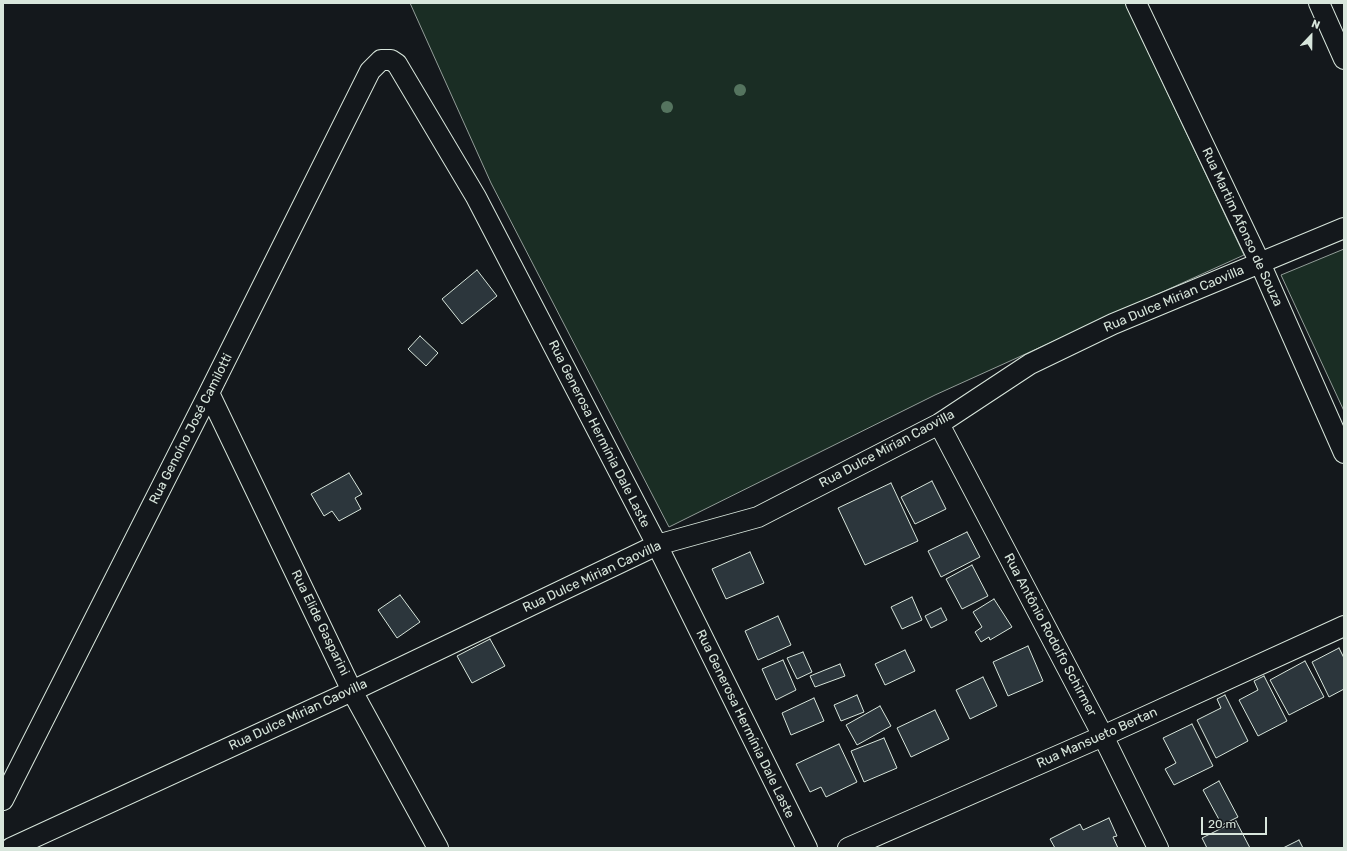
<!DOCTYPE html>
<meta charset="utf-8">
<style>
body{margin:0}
#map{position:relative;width:1347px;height:851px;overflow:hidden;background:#14181c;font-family:Rubik,sans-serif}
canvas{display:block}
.frame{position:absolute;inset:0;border:4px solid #d8e6dc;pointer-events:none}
.north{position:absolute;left:1291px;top:16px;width:40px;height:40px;-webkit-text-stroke:3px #14181c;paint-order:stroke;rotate:22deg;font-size:11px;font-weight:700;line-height:16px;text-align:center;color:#d8e6dc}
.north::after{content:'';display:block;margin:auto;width:14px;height:18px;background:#d8e6dc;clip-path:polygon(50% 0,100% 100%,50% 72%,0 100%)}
.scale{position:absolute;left:1201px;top:817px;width:66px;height:18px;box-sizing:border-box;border:2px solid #d8e6dc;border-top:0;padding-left:5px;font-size:12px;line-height:14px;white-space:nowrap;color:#d8e6dc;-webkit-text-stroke:3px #14181c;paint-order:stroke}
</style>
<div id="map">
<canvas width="1347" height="851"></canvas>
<div class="frame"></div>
<div class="north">N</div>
<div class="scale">20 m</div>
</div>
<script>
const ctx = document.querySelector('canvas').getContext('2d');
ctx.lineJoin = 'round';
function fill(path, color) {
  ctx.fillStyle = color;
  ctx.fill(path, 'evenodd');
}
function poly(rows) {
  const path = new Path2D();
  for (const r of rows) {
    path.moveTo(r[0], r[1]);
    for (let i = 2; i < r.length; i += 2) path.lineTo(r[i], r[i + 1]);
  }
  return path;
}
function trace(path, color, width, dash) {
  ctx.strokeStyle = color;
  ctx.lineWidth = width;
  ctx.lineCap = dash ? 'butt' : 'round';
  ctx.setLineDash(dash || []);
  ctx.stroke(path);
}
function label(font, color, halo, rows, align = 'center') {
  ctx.font = font + ' Rubik,sans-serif';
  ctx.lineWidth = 3;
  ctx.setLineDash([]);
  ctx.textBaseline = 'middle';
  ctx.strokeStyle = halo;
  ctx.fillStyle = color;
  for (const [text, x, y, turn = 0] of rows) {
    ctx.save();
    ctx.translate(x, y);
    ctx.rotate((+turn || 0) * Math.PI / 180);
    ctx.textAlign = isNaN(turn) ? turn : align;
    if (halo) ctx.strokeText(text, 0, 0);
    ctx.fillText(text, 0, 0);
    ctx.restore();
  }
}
const green = poly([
 [410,3,1125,3,1244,255,935,395,669,527,491,183,410,3],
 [1344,249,1344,411,1281,275,1344,249]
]);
const building = poly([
 [477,270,497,296,462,324,442,299,477,270],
 [420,336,438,353,426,366,408,349,420,336],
 [349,473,362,494,355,498,361,509,339,521,332,511,324,516,311,494,349,473],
 [932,481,946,509,915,524,901,497,932,481],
 [891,483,918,541,865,565,838,508,891,483],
 [967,532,980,557,941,577,928,551,967,532],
 [750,552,764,583,726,599,712,569,750,552],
 [972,565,988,596,962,609,946,579,972,565],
 [400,595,420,622,397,638,378,610,400,595],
 [912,597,922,620,902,629,891,607,912,597],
 [994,599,1012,627,990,640,989,637,981,642,975,632,982,627,973,612,994,599],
 [941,608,947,620,931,628,925,616,941,608],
 [778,616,791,645,758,660,745,631,778,616],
 [490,639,505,666,472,683,457,656,490,639],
 [1028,646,1043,681,1008,696,993,662,1028,646],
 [1339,648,1344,658,1344,689,1329,697,1312,662,1339,648],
 [905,650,915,671,885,685,875,664,905,650],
 [803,652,812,672,797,679,787,658,803,652],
 [783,660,796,690,776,700,762,669,783,660],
 [1305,661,1324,697,1289,715,1270,680,1305,661],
 [840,664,845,676,815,687,810,676,840,664],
 [1264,676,1287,721,1258,736,1239,700,1258,690,1254,681,1264,676],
 [983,677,997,706,970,719,956,690,983,677],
 [857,695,864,712,841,721,834,705,857,695],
 [1225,695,1248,741,1216,758,1197,720,1221,708,1217,699,1225,695],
 [814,698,824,721,791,735,782,713,814,698],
 [880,706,891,726,857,745,846,725,880,706],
 [935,710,949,739,911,757,897,728,935,710],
 [1192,724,1213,766,1174,785,1165,769,1176,763,1163,738,1192,724],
 [884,738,897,768,864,782,851,751,884,738],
 [839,744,857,782,826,797,821,787,810,792,796,764,839,744],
 [1219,781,1238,817,1222,825,1203,790,1219,781],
 [1109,818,1117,836,1113,837,1118,848,1055,848,1050,839,1080,824,1083,830,1109,818],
 [1236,821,1250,848,1207,848,1202,838,1236,821],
 [1299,840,1303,848,1283,848,1299,840]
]);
const street = poly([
 [1136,3,1260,263,1344,453],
 [1319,3,1344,59],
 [209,393,352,691,438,848],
 [939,424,1103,736,1158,848],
 [3,800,209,393,370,71,381,60,391,60,397,64,476,197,657,545,807,848],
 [11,848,352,691,657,545,758,517,939,424,1030,364,1113,324,1344,228],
 [848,848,1103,736,1344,626]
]);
const trees = [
 [740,90],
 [667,107]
];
const streetNames = [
 ["Rua Martim Afonso de Souza",1242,227,65],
 ["Rua Dulce Mirian Caovilla",1174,299,-23],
 ["Rua Genoíno José Camilotti",191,429,-63],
 ["Rua Generosa Hermínia Dale Laste",599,434,63],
 ["Rua Dulce Mirian Caovilla",887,449,-28],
 ["Rua Dulce Mirian Caovilla",592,577,-25],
 ["Rua Elide Gasparini",320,623,64],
 ["Rua Antônio Rodolfo Schirmer",1050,635,62],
 ["Rua Dulce Mirian Caovilla",298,715,-25],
 ["Rua Generosa Hermínia Dale Laste",745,724,64],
 ["Rua Mansueto Bertan",1097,738,-24]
];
fill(green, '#1a2d24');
trace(green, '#939e99', 1);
fill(building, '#2c363c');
trace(building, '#d8e6dc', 1);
trace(street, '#d8e6dc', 22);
trace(street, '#14181c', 20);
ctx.fillStyle = '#55745f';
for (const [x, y] of trees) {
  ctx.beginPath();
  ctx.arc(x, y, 6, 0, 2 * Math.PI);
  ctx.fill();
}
label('13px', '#d8e6dc', '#14181c', streetNames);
</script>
